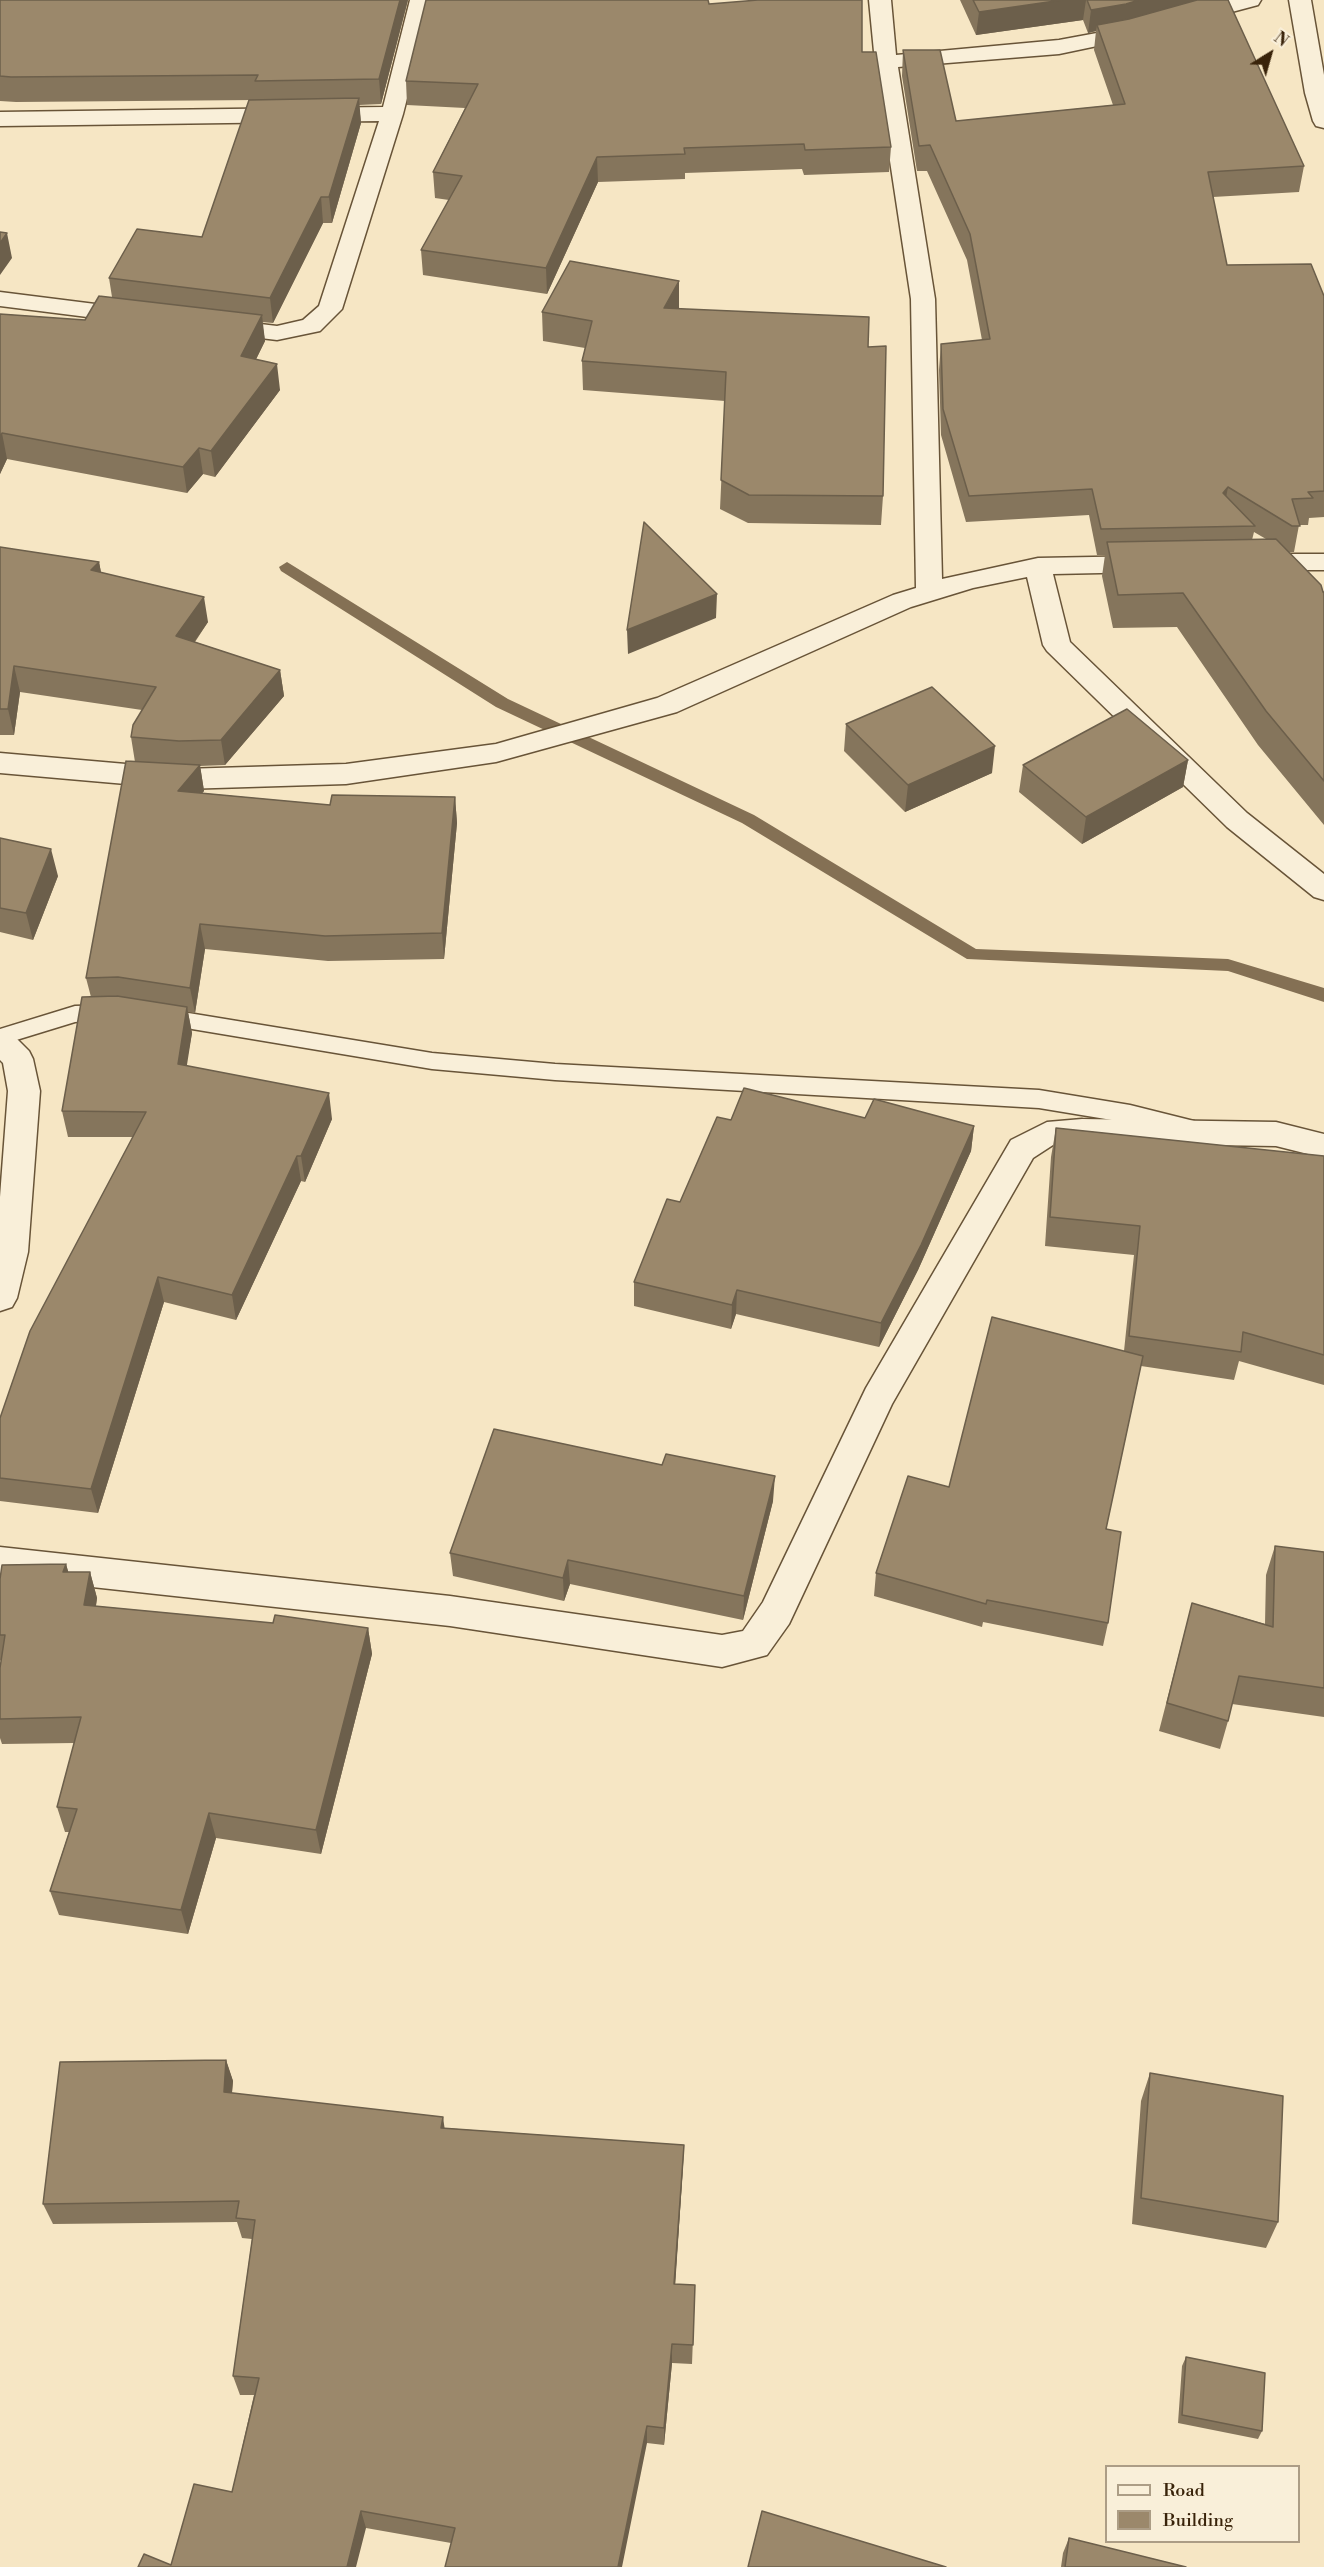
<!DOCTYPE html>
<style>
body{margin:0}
#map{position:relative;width:1324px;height:2567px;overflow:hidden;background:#f6e6c4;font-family:"Libre Bodoni",serif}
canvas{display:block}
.legend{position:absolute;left:1105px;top:2465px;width:195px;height:78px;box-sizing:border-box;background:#f9efd9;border:2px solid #ac9d86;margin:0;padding:8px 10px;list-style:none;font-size:18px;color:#39230a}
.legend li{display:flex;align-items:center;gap:12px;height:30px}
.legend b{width:30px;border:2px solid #ac9d86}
.north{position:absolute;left:1240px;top:24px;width:60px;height:60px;-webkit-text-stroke:4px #f9efd9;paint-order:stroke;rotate:37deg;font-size:16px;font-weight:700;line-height:24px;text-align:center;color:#39230a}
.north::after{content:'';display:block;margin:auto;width:21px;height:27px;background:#39230a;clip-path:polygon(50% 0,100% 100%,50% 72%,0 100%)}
</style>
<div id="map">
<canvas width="1324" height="2567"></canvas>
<ul class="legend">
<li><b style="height:8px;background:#f9efd9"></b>Road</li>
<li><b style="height:16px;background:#9b886b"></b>Building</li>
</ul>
<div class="north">N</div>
</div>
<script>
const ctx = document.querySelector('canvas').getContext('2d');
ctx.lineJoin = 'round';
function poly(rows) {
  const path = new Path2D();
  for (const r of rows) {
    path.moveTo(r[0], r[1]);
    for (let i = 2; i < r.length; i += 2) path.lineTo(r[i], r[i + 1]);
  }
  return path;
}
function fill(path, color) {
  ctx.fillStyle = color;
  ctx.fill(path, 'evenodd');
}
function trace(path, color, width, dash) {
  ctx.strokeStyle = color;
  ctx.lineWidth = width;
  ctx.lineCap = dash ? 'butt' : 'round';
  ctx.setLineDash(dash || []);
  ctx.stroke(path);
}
const stream = poly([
 [287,562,508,699,754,815,976,949,1228,959,1324,988,1324,1002,1228,971,967,959,742,823,496,707,281,571,279,567,287,562]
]);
const lane = poly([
 [111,1005,119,1007,122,1013,119,1019,75,1022,0,1045,0,1029,75,1006,111,1005],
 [158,1008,432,1053,555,1064,1039,1090,1130,1105,1194,1121,1197,1127,1194,1133,1186,1136,1130,1123,1039,1108,555,1080,432,1069,150,1022,147,1016,150,1010,158,1008]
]);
const street = poly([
 [410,0,432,0,403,114,342,309,320,331,277,340,219,333,210,331,207,326,210,321,219,319,277,326,303,320,319,306,379,121,0,126,0,112,383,107,410,0],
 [869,0,891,0,896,55,1059,40,1140,25,1148,26,1151,31,1148,36,1140,37,1059,54,898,67,935,299,942,579,1038,558,1148,556,1157,558,1161,564,1157,570,1148,572,1053,574,1070,642,1247,813,1324,874,1324,900,1314,897,1227,827,1047,651,1043,645,1027,577,973,588,911,607,677,712,496,762,346,784,183,789,0,773,0,753,183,769,346,764,496,744,657,698,893,595,916,588,911,299,875,62,869,0],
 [1227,0,1261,0,1258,5,1187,24,1179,23,1176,18,1179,13,1227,0],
 [1289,0,1311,0,1324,75,1324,128,1316,126,1313,121,1305,93,1289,0],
 [0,292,135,309,144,311,147,316,144,321,135,323,0,306,0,292],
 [1253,554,1324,554,1324,570,1253,570,1244,568,1240,562,1244,556,1253,554],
 [0,1030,11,1033,29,1051,33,1059,40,1091,28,1252,17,1298,12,1307,0,1311,0,1197,8,1091,3,1063,0,1060,0,1030],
 [1082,1119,1276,1122,1324,1134,1324,1158,1276,1146,1082,1143,1053,1145,1033,1158,892,1404,789,1624,767,1655,722,1667,450,1626,0,1577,0,1547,450,1596,722,1635,743,1631,763,1602,866,1388,1011,1140,1047,1122,1082,1119]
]);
const wall = poly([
 [0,0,408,0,381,104,359,105,361,123,332,223,323,223,273,323,262,322,265,341,256,359,280,390,215,477,203,474,187,493,7,459,0,474,0,314,85,320,112,297,109,278,202,237,257,100,16,102,0,101],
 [960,0,1228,0,1304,166,1299,192,1213,197,1227,265,1324,296,1324,517,1309,518,1308,525,1299,525,1294,552,1289,552,1323,592,1324,592,1324,825,1258,745,1177,627,1113,628,1102,576,1105,555,1097,555,1089,515,966,522,941,435,939,370,941,344,982,340,967,260,927,171,917,171,902,76,903,50,956,121,1113,105,1094,50,1096,31,1088,33,1083,20,976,35],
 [1254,532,1266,539,1252,540],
 [709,4,862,52,891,147,889,172,804,175,802,169,685,173,685,179,598,182,547,294,423,275,421,250,449,200,435,198,433,172,465,108,407,105,406,81],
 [679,309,868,347,883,496,881,525,748,523,720,509,725,401,583,390,582,361,585,348,543,341,542,312],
 [0,547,99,562,101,573,208,622,195,642,280,670,284,696,225,765,200,766,204,791,202,793,330,805,455,797,457,823,444,959,328,961,205,949,195,1013,188,1012,192,1033,186,1065,332,1119,305,1182,301,1181,236,1320,164,1302,98,1513,0,1501,0,1418,133,1137,68,1137,62,1111,91,997,86,978,135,762,131,737,142,710,20,692,14,735,0,735],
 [846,724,992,773,905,812,844,751],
 [1188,760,1183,787,1082,844,1019,792,1023,765],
 [0,838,58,876,33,940,0,932],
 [865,1118,974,1126,971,1151,918,1270,879,1347,736,1314,731,1329,634,1306,634,1282,680,1202,731,1120],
 [1056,1128,1324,1156,1324,1385,1239,1361,1234,1380,1141,1366,1106,1529,1108,1623,1103,1646,983,1622,982,1627,874,1596,876,1573,949,1487,1124,1351,1134,1255,1045,1246,1051,1157],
 [662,1465,773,1501,743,1620,570,1584,564,1601,453,1576,450,1553],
 [1275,1546,1324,1552,1324,1717,1232,1704,1228,1721,1220,1749,1159,1731,1192,1603,1265,1624,1266,1575],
 [66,1564,68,1572,90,1572,97,1598,96,1606,273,1623,368,1628,372,1654,321,1854,216,1838,188,1934,59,1915,50,1891,69,1832,65,1832,57,1807,74,1743,2,1744,0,1738,0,1668,1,1661,0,1660,0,1579],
 [226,2060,233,2081,232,2093,445,2128,684,2145,683,2166,675,2284,695,2285,692,2364,672,2363,664,2445,647,2443,451,2543,366,2528,171,2565,232,2492,254,2395,240,2395,233,2376,252,2239,242,2238,237,2222,53,2224,43,2204],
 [1150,2073,1278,2222,1266,2248,1132,2224,1141,2101],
 [1186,2357,1262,2431,1258,2439,1178,2423,1182,2366],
 [1069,2538,1186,2567,1061,2567,1063,2553]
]);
const shadedWall = poly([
 [400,0,408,0,381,104,379,79],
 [1062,0,1086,0,1083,20,976,35,979,12],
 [1139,0,1213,0,1123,27,1097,25,1096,31,1088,33,1091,10],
 [359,98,361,123,332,223,329,197],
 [597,157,598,182,547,294,546,268],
 [321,197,323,223,273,323,270,298],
 [7,233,12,258,0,275,0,243],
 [679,281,679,309,664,308],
 [262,315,265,341,245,382,241,356],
 [277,364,280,390,215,477,211,451],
 [2,433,7,459,0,474,0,437],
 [199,448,203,474,187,493,183,467],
 [1228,487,1223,514,1223,493],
 [99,562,104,587,91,570],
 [717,594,716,618,628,654,627,630],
 [204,597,208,622,181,661,176,636],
 [14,666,20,692,14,735,8,709],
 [280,670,284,696,225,765,221,740],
 [995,746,992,773,905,812,908,785],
 [1188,760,1183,787,1082,844,1086,817],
 [200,765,204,791,183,816,178,791],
 [455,797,457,823,444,959,442,933],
 [51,849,58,876,33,940,26,913],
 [200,924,205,949,195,1013,190,988],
 [187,1007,192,1033,183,1090,178,1064],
 [329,1093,332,1119,305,1182,301,1156],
 [974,1126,971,1151,918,1270,879,1347,881,1323],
 [297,1156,301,1181,236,1320,232,1295],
 [158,1277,164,1302,98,1513,91,1489],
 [737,1290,736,1314,731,1329,732,1305],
 [775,1476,773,1501,743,1620,744,1596],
 [568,1560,570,1584,564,1601,563,1578],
 [66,1564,74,1591,63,1572],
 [90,1572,97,1598,92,1631,84,1605],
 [368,1628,372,1654,321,1854,316,1830],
 [209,1813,216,1838,188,1934,181,1910],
 [226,2060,233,2081,230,2113,224,2092],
 [443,2117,446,2138,441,2128],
 [684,2145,683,2166,674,2303,674,2284],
 [672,2344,672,2363,664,2445,664,2428],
 [647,2426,647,2443,622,2567,618,2567],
 [361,2511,366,2528,356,2567,347,2567]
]);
const building = poly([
 [0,0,400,0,379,79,255,81,258,75,11,77,0,76,0,0],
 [426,0,708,0,709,4,758,0,862,0,862,52,876,52,891,147,805,150,804,144,684,148,685,154,597,157,546,268,421,250,462,176,433,172,478,84,406,81,426,0],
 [973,0,1062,0,979,12,973,0],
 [1087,0,1139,0,1126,4,1091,10,1087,0],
 [1197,0,1228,0,1304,166,1208,172,1227,265,1311,264,1324,296,1324,491,1308,492,1313,498,1292,499,1300,526,1292,526,1228,487,1223,493,1255,526,1101,529,1092,489,969,496,943,409,941,344,990,339,970,234,930,145,919,146,903,50,940,50,956,121,1125,104,1097,25,1129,19,1197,0],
 [359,98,329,197,321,197,270,298,109,278,137,229,202,237,249,100,359,98],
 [0,232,7,233,0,243,0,232],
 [570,261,679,281,664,308,869,317,868,347,886,346,883,496,749,495,721,480,726,372,582,361,592,321,542,312,570,261],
 [99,296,262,315,241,356,277,364,211,451,199,448,183,467,2,433,0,437,0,314,85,320,99,296],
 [644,522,717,594,627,630,644,522],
 [1276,539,1321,585,1323,592,1324,592,1324,781,1266,711,1183,593,1118,595,1107,542,1276,539],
 [0,547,99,562,91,570,204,597,176,636,280,670,221,740,179,741,131,737,133,725,156,687,14,666,8,709,0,709,0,547],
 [932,687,995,746,908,785,846,724,932,687],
 [1127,709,1188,760,1086,817,1023,765,1127,709],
 [126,761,200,765,178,791,330,805,332,795,455,797,442,933,325,936,200,924,190,988,118,977,86,978,126,761],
 [0,838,51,849,26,913,0,908,0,838],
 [117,996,187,1007,178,1064,329,1093,301,1156,297,1156,232,1295,158,1277,91,1489,0,1478,0,1418,30,1331,146,1112,62,1111,82,997,117,996],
 [744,1088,865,1118,874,1099,974,1126,921,1245,881,1323,737,1290,732,1305,634,1282,667,1199,680,1202,717,1117,731,1120,744,1088],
 [1056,1128,1324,1156,1324,1355,1243,1332,1241,1352,1129,1336,1140,1226,1050,1217,1056,1128],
 [992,1317,1143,1356,1106,1529,1121,1532,1108,1623,987,1600,986,1604,876,1573,908,1476,949,1487,992,1317],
 [494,1429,662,1465,666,1454,775,1476,744,1596,568,1560,563,1578,450,1553,494,1429],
 [1275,1546,1324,1552,1324,1688,1239,1676,1228,1721,1167,1703,1192,1603,1273,1627,1275,1546],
 [66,1564,63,1572,90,1572,84,1605,273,1623,275,1615,368,1628,316,1830,209,1813,181,1910,50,1891,77,1809,57,1807,81,1717,0,1719,0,1668,5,1635,0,1635,0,1579,2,1565,66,1564],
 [226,2060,224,2092,443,2117,441,2128,684,2145,674,2284,695,2285,693,2345,672,2344,664,2428,647,2426,618,2567,445,2567,455,2528,361,2511,347,2567,138,2567,144,2554,171,2565,194,2484,232,2492,259,2378,233,2376,255,2220,236,2218,239,2201,43,2204,60,2062,226,2060],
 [1150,2073,1283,2096,1278,2222,1141,2198,1150,2073],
 [1186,2357,1265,2373,1262,2431,1182,2415,1186,2357],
 [762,2511,946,2567,748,2567,762,2511],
 [1069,2538,1186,2567,1065,2567,1069,2538]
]);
fill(stream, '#847054');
trace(lane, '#685438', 3);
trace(street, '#685438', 3);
fill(lane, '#f9efd9');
fill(street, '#f9efd9');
fill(wall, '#85755c');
fill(shadedWall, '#6c5f4b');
fill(building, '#9b886b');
trace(building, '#6c5f4b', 1.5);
</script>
